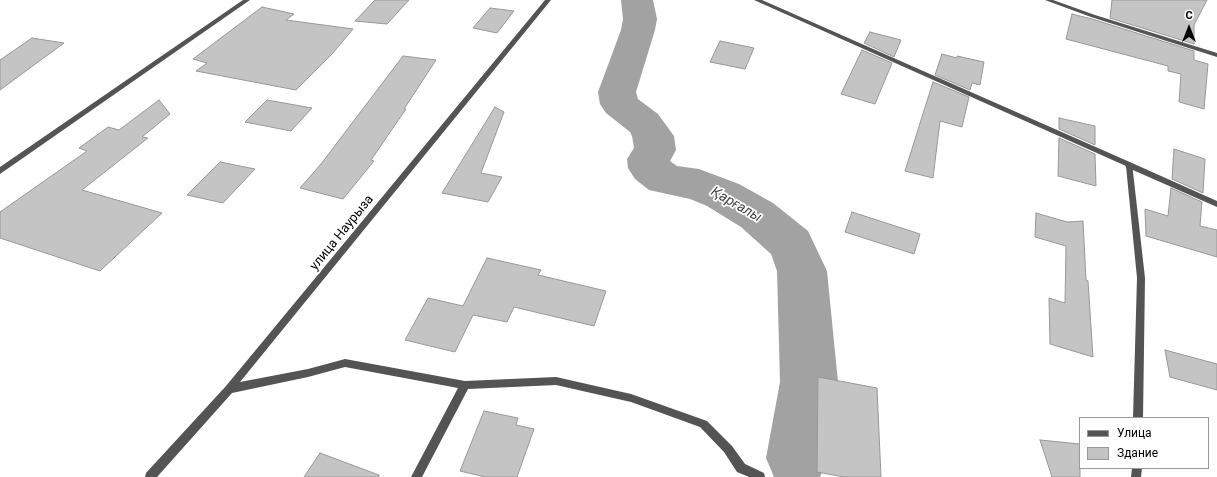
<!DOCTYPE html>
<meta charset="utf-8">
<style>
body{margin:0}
#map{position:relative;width:1217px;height:477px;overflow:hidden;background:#fff;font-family:Roboto,sans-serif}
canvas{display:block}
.legend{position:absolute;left:1079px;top:417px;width:130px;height:52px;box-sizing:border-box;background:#fff;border:1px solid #999;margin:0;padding:5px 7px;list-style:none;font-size:12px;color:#000}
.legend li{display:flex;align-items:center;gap:8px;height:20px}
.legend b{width:20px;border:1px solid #999}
.north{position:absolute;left:1169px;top:8px;width:40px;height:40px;-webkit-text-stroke:3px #fff;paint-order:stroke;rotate:0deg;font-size:11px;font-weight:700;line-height:16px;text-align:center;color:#000}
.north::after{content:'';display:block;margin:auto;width:14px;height:18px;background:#000;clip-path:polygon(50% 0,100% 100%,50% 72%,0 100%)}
</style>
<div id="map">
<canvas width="1217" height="477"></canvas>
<ul class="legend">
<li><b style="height:5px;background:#545454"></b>Улица</li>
<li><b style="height:11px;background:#c4c4c4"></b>Здание</li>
</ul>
<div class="north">С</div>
</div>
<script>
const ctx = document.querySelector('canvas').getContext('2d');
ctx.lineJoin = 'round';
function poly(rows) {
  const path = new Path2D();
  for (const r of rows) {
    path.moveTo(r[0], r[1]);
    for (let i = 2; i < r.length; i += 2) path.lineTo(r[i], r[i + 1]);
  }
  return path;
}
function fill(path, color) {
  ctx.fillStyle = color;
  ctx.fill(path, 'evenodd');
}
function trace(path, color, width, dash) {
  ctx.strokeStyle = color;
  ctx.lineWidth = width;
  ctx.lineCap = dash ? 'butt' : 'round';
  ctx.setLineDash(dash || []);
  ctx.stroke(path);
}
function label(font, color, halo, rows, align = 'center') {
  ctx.font = font + ' Roboto,sans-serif';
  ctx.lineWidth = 3.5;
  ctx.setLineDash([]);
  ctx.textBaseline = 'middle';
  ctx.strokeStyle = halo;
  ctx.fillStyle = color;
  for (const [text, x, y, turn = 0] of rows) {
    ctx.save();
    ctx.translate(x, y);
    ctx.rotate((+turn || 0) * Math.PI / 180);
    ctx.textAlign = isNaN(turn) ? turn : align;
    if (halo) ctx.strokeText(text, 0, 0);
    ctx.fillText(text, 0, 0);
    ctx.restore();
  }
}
const river = poly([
 [621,0,653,0,657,19,655,30,636,92,638,99,658,114,674,136,676,150,670,161,677,166,699,169,739,184,773,203,808,231,827,271,838,382,828,458,820,477,774,477,766,458,780,382,777,271,771,254,741,227,707,206,690,199,649,190,635,179,628,168,627,159,634,148,632,136,630,132,606,113,600,104,598,92,621,30,623,19,621,0]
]);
const building = poly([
 [375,0,409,0,387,24,355,21,375,0],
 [1112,0,1207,0,1194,25,1194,44,1110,18,1112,0],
 [262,7,294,14,286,20,353,29,332,54,296,90,196,71,207,63,193,59,262,7],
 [490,8,514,11,497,33,473,28,490,8],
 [1072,14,1092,19,1194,51,1194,60,1208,64,1204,109,1179,102,1181,74,1168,71,1168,66,1066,39,1072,14],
 [870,32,901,40,894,57,864,43,870,32],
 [32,38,64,43,0,90,0,60,32,38],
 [720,41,754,48,745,69,710,62,720,41],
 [862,50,892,63,875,104,841,94,862,50],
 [942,54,957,58,957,56,984,62,980,85,972,83,970,90,935,75,942,54],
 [403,56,436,60,404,109,406,109,371,160,374,161,343,199,300,188,321,164,403,56],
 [933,82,969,97,962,127,940,121,933,178,905,171,933,82],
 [159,100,170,114,142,137,148,138,82,190,162,213,100,271,0,238,0,212,87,151,79,148,108,127,119,130,159,100],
 [267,100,312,108,291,131,245,122,267,100],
 [495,107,504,112,481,173,502,177,488,202,442,193,495,107],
 [1059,118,1095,126,1095,145,1059,129,1059,118],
 [1059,138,1095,154,1096,186,1058,176,1059,138],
 [1174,149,1205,159,1203,193,1172,179,1174,149],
 [220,162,255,169,223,203,187,195,220,162],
 [1171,188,1202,202,1200,226,1217,230,1217,257,1146,236,1145,209,1168,216,1171,188],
 [852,212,920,234,914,254,845,232,852,212],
 [1036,213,1067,222,1083,221,1086,280,1088,281,1093,357,1050,344,1049,298,1065,303,1066,246,1035,237,1036,213],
 [487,258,541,270,538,275,606,291,594,326,514,307,507,322,473,315,455,352,405,340,428,298,463,306,487,258],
 [1165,350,1217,364,1217,390,1170,377,1165,350],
 [818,377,877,388,881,477,844,477,817,472,818,377],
 [484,411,518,418,516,425,534,429,517,477,485,477,460,471,484,411],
 [1040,440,1080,444,1080,477,1052,477,1040,440],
 [320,453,379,475,379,477,304,477,320,453]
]);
const service = poly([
 [754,0,762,0,1132,163,1145,278,1143,418,1133,418,1137,278,1126,166,754,0],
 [1045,0,1053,0,1095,15,1217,53,1217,57,1091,17,1045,0],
 [1132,468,1142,468,1141,477,1131,477,1132,468]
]);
const minor = poly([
 [545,0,551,0,240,382,308,369,345,359,465,381,556,377,631,394,707,421,732,446,745,464,764,473,765,477,749,477,737,472,724,452,700,427,631,402,556,385,468,389,422,477,411,477,458,388,345,367,308,377,232,393,157,477,145,477,146,473,226,386,545,0],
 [1126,163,1132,163,1217,201,1217,207,1126,167,1125,165,1126,163]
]);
const tertiary = poly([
 [243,0,250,0,0,174,0,167,243,0]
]);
const streetNames = [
 ["улица Наурыза",342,233,-51]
];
const waterNames = [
 ["Қарғалы",736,205,30]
];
fill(river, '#a2a2a2');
fill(building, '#c4c4c4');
trace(building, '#989898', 1);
fill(service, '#545454');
fill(minor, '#545454');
fill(tertiary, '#545454');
label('13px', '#000', '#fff', streetNames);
label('italic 14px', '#434343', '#fff', waterNames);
</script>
